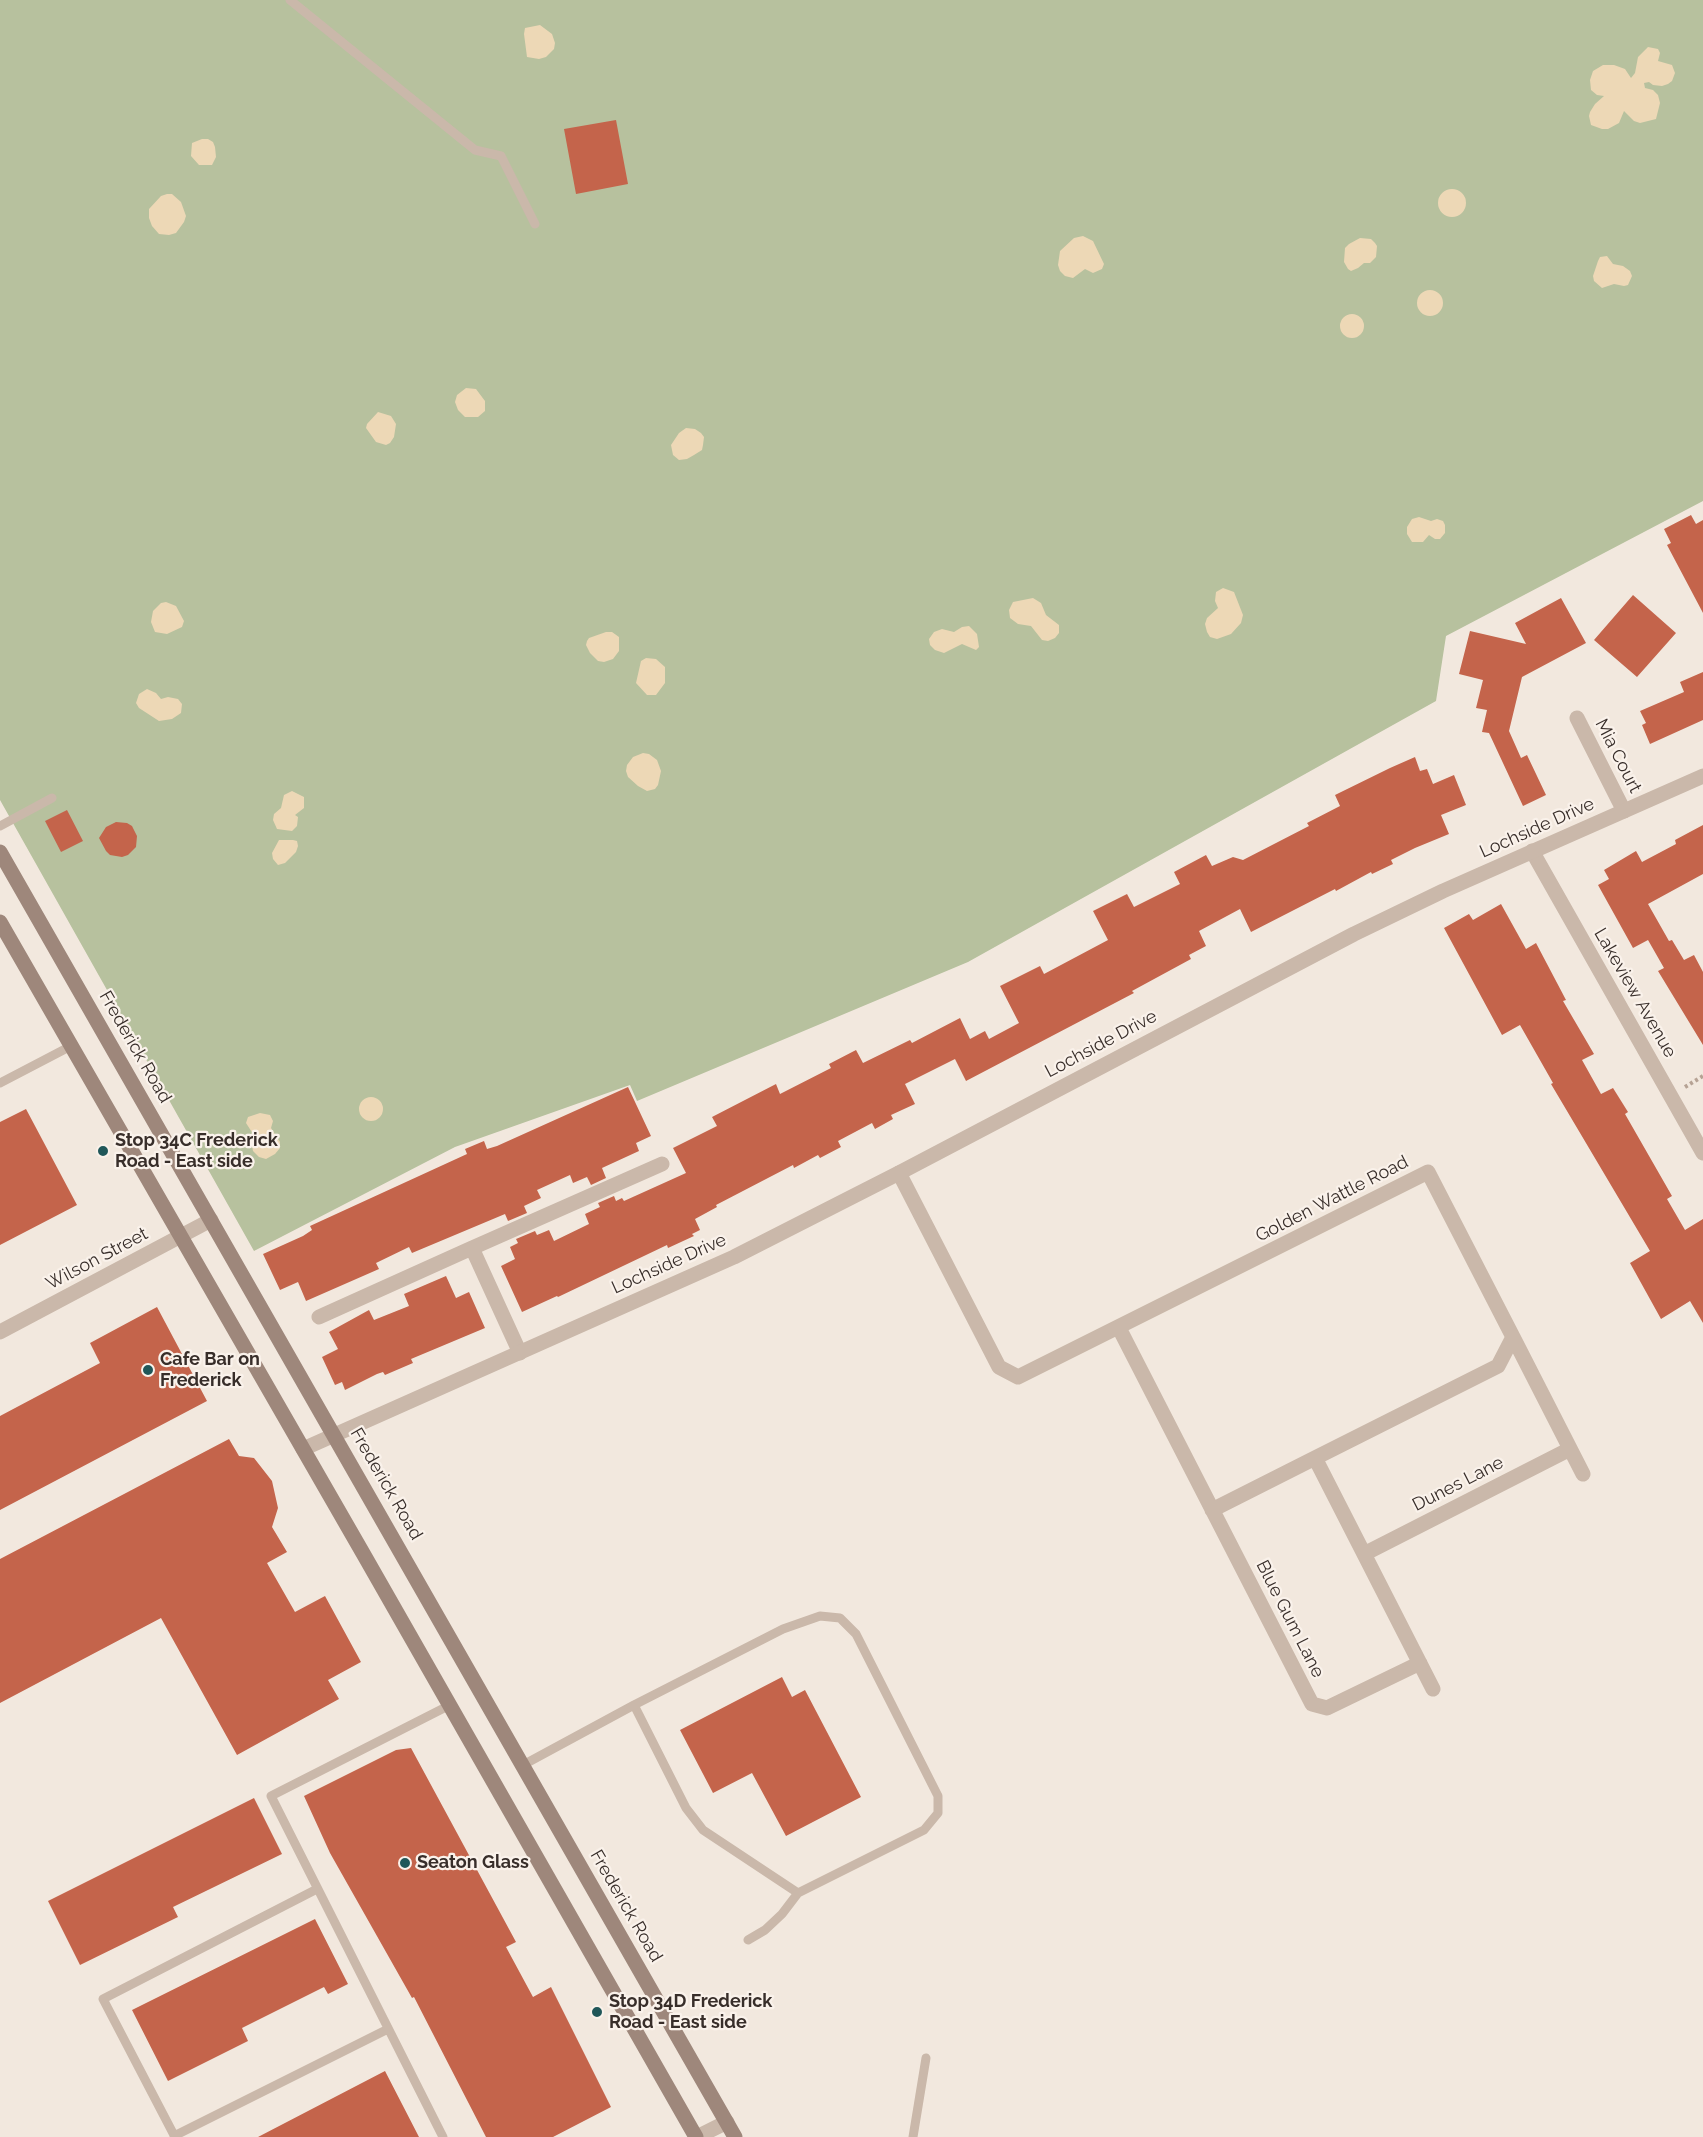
<!DOCTYPE html>
<style>
body{margin:0}
canvas{display:block;background:#f2e8de}
</style>
<canvas width="1703" height="2137"></canvas>
<script>
const ctx = document.querySelector('canvas').getContext('2d');
ctx.lineJoin = 'round';
function fill(path, color) {
  ctx.fillStyle = color;
  ctx.fill(path, 'evenodd');
}
function poly(rows) {
  const path = new Path2D();
  for (const r of rows) {
    if (r.length === 3) {
      path.moveTo(r[0] + r[2], r[1]);
      path.arc(r[0], r[1], r[2], 0, 2 * Math.PI);
      continue;
    }
    path.moveTo(r[0], r[1]);
    for (let i = 2; i < r.length; i += 2) path.lineTo(r[i], r[i + 1]);
  }
  return path;
}
function trace(path, color, width, dash) {
  ctx.strokeStyle = color;
  ctx.lineWidth = width;
  ctx.lineCap = dash ? 'butt' : 'round';
  ctx.setLineDash(dash || []);
  ctx.stroke(path);
}
function label(font, color, halo, rows, align = 'center') {
  ctx.font = font + ' Raleway,sans-serif';
  ctx.lineWidth = 4.5;
  ctx.setLineDash([]);
  ctx.textBaseline = 'middle';
  ctx.strokeStyle = halo;
  ctx.fillStyle = color;
  for (const [text, x, y, turn = 0] of rows) {
    ctx.save();
    ctx.translate(x, y);
    ctx.rotate((+turn || 0) * Math.PI / 180);
    ctx.textAlign = isNaN(turn) ? turn : align;
    if (halo) ctx.strokeText(text, 0, 0);
    ctx.fillText(text, 0, 0);
    ctx.restore();
  }
}
const green = poly([
 [0,0,1703,0,1703,501,1446,636,1436,701,968,962,637,1101,630,1085,455,1147,254,1251,0,800]
]);
const sand = poly([
 [540,25,552,34,555,43,554,49,546,57,539,59,527,57,524,34,525,28],
 [1648,47,1658,49,1660,53,1658,61,1672,65,1675,73,1672,81,1668,84,1662,86,1653,85,1649,82,1644,83,1645,88,1653,90,1658,95,1660,103,1656,119,1640,123,1634,121,1624,111,1619,123,1608,129,1602,129,1591,125,1589,116,1590,112,1595,104,1604,96,1597,95,1591,90,1590,80,1593,71,1603,65,1614,65,1625,69,1631,78,1635,73,1638,57],
 [202,139,208,139,213,142,215,147,216,157,212,165,199,165,191,156,192,143],
 [1452,203,14],
 [167,194,172,194,181,202,186,216,184,222,176,233,169,235,159,234,152,226,149,218,149,209,161,196],
 [1083,236,1093,241,1104,264,1102,269,1093,273,1085,269,1073,278,1065,276,1060,271,1058,265,1060,251,1074,238],
 [1360,238,1371,239,1375,243,1377,246,1376,257,1370,263,1364,263,1358,268,1351,271,1348,269,1344,262,1345,248,1349,244],
 [1607,256,1613,264,1623,266,1630,271,1632,276,1628,285,1624,286,1614,284,1602,288,1594,281,1593,276,1598,261,1600,257],
 [1430,303,13],
 [1352,326,12],
 [466,388,476,389,485,401,485,411,478,417,465,417,458,410,455,402,457,395],
 [378,412,391,416,396,424,394,437,390,443,386,445,376,442,366,428,367,424],
 [686,428,695,429,701,433,704,437,703,445,702,450,694,455,687,459,679,460,673,455,671,445,679,433],
 [1419,517,1431,521,1437,519,1443,521,1445,525,1445,533,1440,539,1435,539,1429,535,1423,542,1412,542,1407,534,1407,527,1412,519],
 [1223,588,1234,592,1243,615,1241,623,1231,634,1217,639,1210,637,1207,632,1205,624,1207,618,1218,608,1215,601,1216,592],
 [1033,598,1041,603,1046,615,1059,625,1059,633,1055,638,1048,641,1042,640,1031,626,1018,624,1010,618,1009,610,1013,602],
 [166,602,176,606,184,621,182,627,167,634,155,632,151,622,153,611,161,603],
 [969,626,977,634,979,647,976,650,962,644,944,653,935,650,930,645,929,639,934,632,942,629,954,632,962,627],
 [606,632,612,632,619,637,619,651,613,659,604,662,598,661,590,653,586,645,587,641,589,638],
 [646,658,656,659,665,667,665,683,656,695,647,695,636,683,641,661],
 [147,689,156,693,161,699,168,697,178,699,182,704,181,713,172,719,159,721,139,708,136,703,139,694],
 [643,753,649,754,657,760,661,771,658,785,655,789,647,791,638,786,628,777,626,771,627,765,633,757],
 [292,791,304,797,304,808,295,815,298,817,297,826,292,831,277,829,273,820,274,814,281,808,284,795],
 [279,840,293,840,297,841,298,846,296,852,285,863,278,865,273,859,272,853],
 [371,1109,12],
 [260,1113,270,1115,273,1121,271,1128,280,1142,280,1148,275,1154,266,1159,259,1157,253,1151,252,1146,255,1137,246,1123,248,1117]
]);
const building = poly([
 [616,120,628,184,576,194,564,129],
 [1691,515,1696,524,1703,520,1703,613,1667,545,1671,543,1664,529],
 [1633,595,1676,633,1637,677,1594,640],
 [1561,598,1586,643,1522,677,1509,731,1521,758,1527,755,1546,795,1523,806,1489,733,1482,732,1487,710,1476,708,1483,680,1459,674,1470,631,1526,644,1515,623],
 [1703,672,1703,720,1650,744,1642,725,1646,723,1640,711,1684,692,1680,682],
 [1415,757,1420,771,1427,769,1433,784,1454,775,1466,805,1441,815,1449,834,1415,848,1391,860,1393,864,1372,874,1371,872,1336,891,1335,889,1251,932,1240,909,1199,931,1206,946,1189,955,1191,959,1132,991,1134,993,966,1081,955,1059,905,1084,915,1104,891,1115,893,1119,875,1129,872,1123,838,1141,841,1147,820,1158,818,1155,794,1168,793,1165,716,1205,717,1207,695,1219,700,1230,692,1234,694,1236,668,1248,667,1245,558,1297,557,1296,522,1312,501,1266,515,1259,510,1247,518,1243,516,1239,535,1231,537,1235,549,1230,554,1241,589,1224,585,1214,600,1207,598,1203,614,1196,616,1201,622,1198,624,1201,686,1173,673,1148,717,1126,712,1117,776,1084,780,1094,831,1068,829,1064,856,1050,863,1063,910,1040,912,1043,960,1018,970,1039,985,1031,989,1039,1019,1023,1000,986,1040,966,1044,974,1108,940,1093,911,1127,894,1134,907,1180,884,1174,872,1206,855,1212,866,1233,857,1243,860,1309,826,1307,823,1340,806,1335,795,1390,768],
 [67,810,83,841,61,852,45,821],
 [116,822,127,823,132,826,137,836,136,847,128,855,122,857,110,855,106,851,99,838,106,827],
 [1703,825,1703,874,1648,904,1669,941,1672,940,1684,960,1694,955,1703,972,1703,1045,1658,971,1664,968,1648,940,1633,948,1598,885,1609,879,1604,870,1636,851,1642,862,1676,844,1675,840],
 [1501,904,1526,949,1536,943,1566,1000,1563,1001,1594,1054,1582,1060,1601,1094,1613,1088,1628,1112,1625,1114,1672,1196,1667,1199,1685,1230,1703,1219,1703,1323,1690,1301,1661,1319,1630,1263,1650,1251,1551,1084,1553,1083,1520,1025,1502,1035,1444,928,1469,914,1473,920],
 [628,1087,651,1136,636,1143,639,1151,602,1168,606,1178,591,1185,587,1177,573,1183,570,1175,537,1190,541,1198,524,1206,527,1213,508,1221,505,1214,412,1253,409,1247,376,1263,379,1269,306,1301,298,1282,280,1290,263,1254,303,1236,312,1230,310,1226,467,1154,465,1149,484,1141,487,1149,497,1146],
 [26,1109,77,1205,0,1245,0,1122],
 [446,1276,456,1298,469,1292,485,1328,411,1359,413,1363,385,1375,383,1372,377,1374,345,1390,342,1382,335,1385,322,1357,338,1349,329,1332,369,1310,374,1320,409,1306,404,1294],
 [157,1307,207,1401,0,1510,0,1416,100,1363,90,1343],
 [229,1439,239,1456,254,1458,272,1481,278,1508,272,1527,287,1552,267,1563,295,1612,325,1596,361,1662,328,1680,339,1699,237,1755,161,1618,0,1703,0,1559],
 [782,1677,792,1697,805,1690,861,1797,786,1836,752,1773,713,1793,680,1730],
 [411,1748,516,1942,506,1947,533,1997,551,1987,611,2107,553,2137,486,2137,414,1997,412,1998,330,1853,304,1796,396,1750],
 [254,1798,282,1854,173,1907,178,1917,80,1965,48,1901],
 [315,1919,348,1984,328,1994,324,1987,242,2028,248,2041,168,2081,132,2010],
 [385,2071,419,2137,258,2137]
]);
const path = poly([
 [1685,1087,1703,1076]
]);
const service = poly([
 [290,0,475,150,501,156,535,224],
 [0,826,52,798],
 [0,1083,71,1046],
 [523,1765,634,1705,783,1629,820,1616,840,1618,856,1634,938,1796,938,1813,924,1830,798,1893,703,1830,686,1808,634,1705],
 [748,1940,765,1930,782,1914,798,1893],
 [174,2136,388,2029],
 [175,2137,103,1999,317,1889],
 [443,2137,271,1796,450,1705],
 [913,2137,926,2058]
]);
const minor = poly([
 [1577,718,1624,811],
 [1532,851,1703,1153],
 [899,1173,999,1367,1018,1377,1428,1172,1513,1337,1498,1366,1315,1458,1433,1689],
 [472,1248,662,1164],
 [319,1317,472,1248,520,1353],
 [1119,1328,1312,1704,1327,1708,1420,1663],
 [0,1332,211,1220],
 [1513,1337,1583,1474],
 [1212,1510,1315,1458],
 [1364,1554,1570,1449],
 [697,2137,727,2122]
]);
const tertiary = poly([
 [303,1449,734,1257,899,1173,1354,934,1443,891,1703,776]
]);
const secondary = poly([
 [0,852,735,2137],
 [0,922,364,1555,696,2137]
]);
const markers = [
 [103,1151,6,"#205759"],
 [148,1370,6,"#205759"],
 [405,1863,6,"#205759"],
 [597,2012,6,"#205759"]
];
const streetNames = [
 ["Mia Court",1618,756,63],
 ["Lochside Drive",1537,828,-24],
 ["Lakeview Avenue",1635,993,60],
 ["Lochside Drive",1101,1044,-28],
 ["Frederick Road",135,1047,60],
 ["Golden Wattle Road",1332,1199,-27],
 ["Wilson Street",97,1259,-28],
 ["Lochside Drive",669,1264,-24],
 ["Frederick Road",386,1484,60],
 ["Dunes Lane",1458,1484,-27],
 ["Blue Gum Lane",1290,1619,63],
 ["Frederick Road",626,1906,60]
];
const poiNames = [
 ["Stop 34C Frederick",115,1141],
 ["Road - East side",115,1162],
 ["Cafe Bar on",160,1360],
 ["Frederick",160,1381],
 ["Seaton Glass",417,1863],
 ["Stop 34D Frederick",609,2002],
 ["Road - East side",609,2023]
];
fill(green, '#b7c19e');
fill(sand, '#edd8b6');
fill(building, '#c4644b');
trace(path, '#b6a294', 4, [3, 3]);
trace(service, '#cab8aa', 9);
trace(minor, '#cab8aa', 15);
trace(tertiary, '#cab8aa', 15);
trace(secondary, '#9e877b', 15);
for (const [x, y, r, color] of markers) {
  const dot = new Path2D();
  dot.arc(x, y, r, 0, 2 * Math.PI);
  ctx.fillStyle = color;
  ctx.fill(dot);
  trace(dot, '#faf2eb', 2);
}
label('18px', '#382e2a', '#faf2eb', streetNames);
label('bold 18px', '#382e2a', '#faf2eb', poiNames, 'left');
</script>
